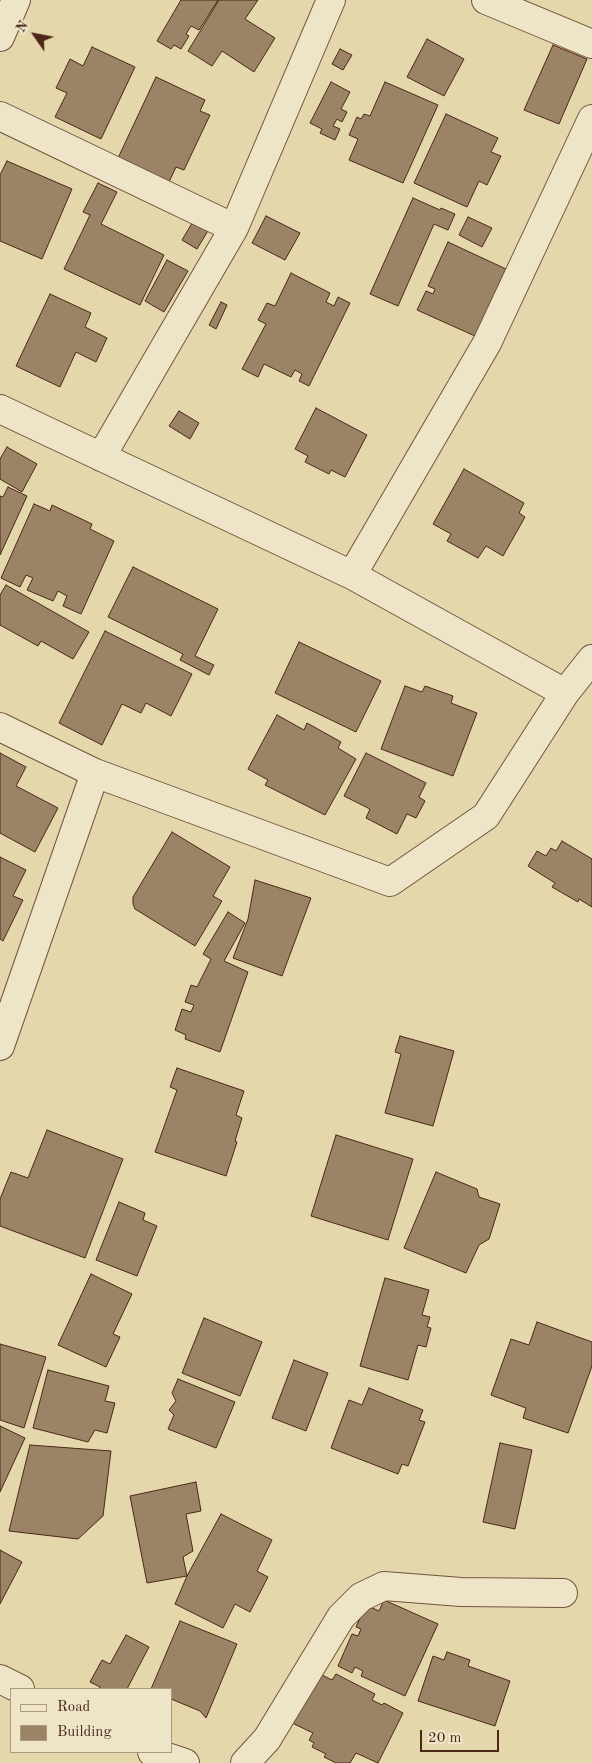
<!DOCTYPE html>
<style>
body{margin:0}
#map{position:relative;width:592px;height:1763px;overflow:hidden;background:#e5d7ac;font-family:"Old Standard TT",serif}
canvas{display:block}
.legend{position:absolute;left:10px;top:1688px;width:162px;height:65px;box-sizing:border-box;background:#eee5c9;border:1px solid #ad9982;margin:0;padding:6px 9px;list-style:none;font-size:15px;color:#4b2718}
.legend li{display:flex;align-items:center;gap:10px;height:25px}
.legend b{width:25px;border:1px solid #ad9982}
.north{position:absolute;left:10px;top:10px;width:50px;height:50px;-webkit-text-stroke:4px #eee5c9;paint-order:stroke;rotate:303deg;font-size:14px;font-weight:700;line-height:20px;text-align:center;color:#4b2718}
.north::after{content:'';display:block;margin:auto;width:18px;height:22px;background:#4b2718;clip-path:polygon(50% 0,100% 100%,50% 72%,0 100%)}
.scale{position:absolute;left:420px;top:1730px;width:79px;height:22px;box-sizing:border-box;border:2px solid #4b2718;border-top:0;padding-left:6px;font-size:15px;line-height:18px;white-space:nowrap;color:#4b2718;-webkit-text-stroke:4px #eee5c9;paint-order:stroke}
</style>
<div id="map">
<canvas width="592" height="1763"></canvas>
<ul class="legend">
<li><b style="height:6px;background:#eee5c9"></b>Road</li>
<li><b style="height:14px;background:#9b8365"></b>Building</li>
</ul>
<div class="north">N</div>
<div class="scale">20 m</div>
</div>
<script>
const ctx = document.querySelector('canvas').getContext('2d');
ctx.lineJoin = 'round';
function fill(path, color) {
  ctx.fillStyle = color;
  ctx.fill(path, 'evenodd');
}
function poly(rows) {
  const path = new Path2D();
  for (const r of rows) {
    path.moveTo(r[0], r[1]);
    for (let i = 2; i < r.length; i += 2) path.lineTo(r[i], r[i + 1]);
  }
  return path;
}
function trace(path, color, width, dash) {
  ctx.strokeStyle = color;
  ctx.lineWidth = width;
  ctx.lineCap = dash ? 'butt' : 'round';
  ctx.setLineDash(dash || []);
  ctx.stroke(path);
}
const building = poly([
 [181,0,218,0,199,30,191,26,186,34,189,36,181,49,174,45,171,49,157,41,181,0],
 [219,0,258,0,245,19,275,38,254,72,222,51,212,66,188,51,219,0],
 [427,39,464,59,444,96,407,77,427,39],
 [553,45,587,59,559,124,524,110,553,45],
 [92,47,135,67,101,139,55,117,67,93,56,88,70,59,83,66,92,47],
 [340,49,352,55,343,70,332,64,340,49],
 [156,77,205,100,200,111,210,115,184,170,176,167,169,182,118,158,156,77],
 [331,82,350,92,341,109,347,112,342,122,337,119,333,126,340,129,335,140,320,133,322,129,310,123,331,82],
 [385,82,438,105,403,183,349,160,358,139,349,135,357,117,361,119,364,114,370,116,385,82],
 [446,114,498,138,491,152,501,156,487,185,479,181,467,207,414,183,446,114],
 [7,161,72,189,42,259,0,241,0,175,7,161],
 [98,183,117,192,101,224,164,255,140,305,64,269,90,215,83,212,98,183],
 [413,198,440,210,441,208,455,214,448,230,434,224,398,306,370,294,413,198],
 [266,216,300,233,285,260,252,243,266,216],
 [468,217,492,228,482,247,459,235,468,217],
 [194,220,209,229,197,249,182,240,194,220],
 [448,242,506,269,475,336,417,310,426,291,433,294,435,289,428,286,448,242],
 [167,260,188,271,164,312,145,301,167,260],
 [291,273,330,293,326,302,334,306,338,297,350,303,309,386,299,381,302,374,295,370,291,377,264,364,258,377,242,369,266,324,258,320,267,303,275,306,291,273],
 [50,294,91,313,85,327,107,338,96,362,76,352,60,387,16,366,50,294],
 [221,302,227,305,216,329,209,325,221,302],
 [316,408,367,435,345,477,331,470,329,474,305,462,308,456,295,449,316,408],
 [179,411,199,423,190,439,169,426,179,411],
 [7,447,37,464,22,492,0,479,0,459,7,447],
 [464,469,524,503,519,513,525,517,503,556,486,546,478,558,447,541,451,534,433,524,464,469],
 [8,487,27,496,0,555,0,496,3,497,8,487],
 [34,504,50,511,52,505,92,524,90,529,114,541,81,614,63,606,67,596,58,591,53,601,27,590,33,578,26,575,20,587,1,578,34,504],
 [133,567,218,609,195,656,214,665,209,675,180,660,183,654,108,617,133,567],
 [6,585,89,632,73,659,41,641,38,646,0,625,0,595,6,585],
 [105,631,192,674,171,716,146,703,141,713,122,704,102,745,59,723,105,631],
 [299,642,381,681,356,732,275,693,299,642],
 [405,686,422,692,425,686,453,696,451,703,477,713,453,776,381,749,405,686],
 [277,715,304,730,307,723,341,742,338,748,356,759,325,815,265,785,268,780,248,769,277,715],
 [0,753,26,767,16,786,58,808,35,852,0,833,0,753],
 [366,753,426,783,419,797,425,801,416,818,407,814,397,834,366,818,370,809,344,796,366,753],
 [172,832,230,867,213,896,222,901,195,946,135,909,133,904,133,897,172,832],
 [562,841,592,859,592,907,579,899,578,902,552,887,555,883,528,866,537,851,546,856,551,848,556,851,562,841],
 [0,857,26,870,13,896,23,900,3,941,0,939,0,857],
 [255,880,311,898,282,976,233,958,248,919,255,880],
 [228,912,245,923,224,961,248,972,220,1052,185,1039,186,1035,175,1030,182,1009,191,1012,194,1005,185,1002,191,985,197,987,211,959,203,954,228,912],
 [400,1036,454,1051,433,1126,385,1113,401,1054,395,1052,400,1036],
 [177,1068,244,1091,236,1115,242,1118,235,1141,237,1142,226,1176,155,1152,177,1090,170,1087,177,1068],
 [47,1130,123,1159,85,1258,0,1226,0,1199,11,1172,28,1178,47,1130],
 [336,1135,413,1159,388,1240,311,1216,336,1135],
 [436,1172,477,1189,479,1197,500,1204,489,1239,479,1245,466,1273,404,1248,436,1172],
 [119,1202,145,1213,143,1220,157,1226,137,1276,96,1260,119,1202],
 [91,1274,132,1294,113,1334,120,1337,106,1367,58,1345,91,1274],
 [385,1278,429,1290,422,1315,430,1317,427,1327,431,1328,426,1347,418,1345,408,1380,360,1366,385,1278],
 [204,1318,262,1342,240,1396,182,1373,204,1318],
 [537,1322,592,1342,592,1366,568,1433,523,1418,526,1408,491,1395,511,1339,529,1345,537,1322],
 [0,1344,46,1357,24,1428,0,1420,0,1344],
 [294,1360,328,1373,306,1431,272,1418,294,1360],
 [48,1370,109,1386,105,1401,115,1403,107,1433,95,1430,88,1442,33,1428,48,1370],
 [178,1379,235,1402,216,1448,168,1429,174,1415,169,1410,176,1401,172,1393,178,1379],
 [369,1388,423,1410,419,1420,425,1422,408,1466,402,1464,398,1474,331,1448,349,1400,362,1405,369,1388],
 [0,1426,25,1438,0,1492,0,1426],
 [500,1443,532,1450,515,1529,483,1522,500,1443],
 [30,1445,111,1451,103,1516,78,1539,9,1531,30,1445],
 [196,1482,201,1511,186,1514,193,1551,183,1557,187,1576,147,1583,130,1496,196,1482],
 [221,1514,272,1540,257,1571,268,1577,250,1612,235,1604,223,1628,175,1604,187,1576,221,1514],
 [0,1550,22,1562,0,1604,0,1550],
 [384,1600,438,1624,405,1696,361,1676,363,1671,355,1667,352,1673,338,1666,352,1634,358,1636,361,1629,356,1627,366,1605,379,1611,384,1600],
 [180,1621,237,1644,206,1718,200,1711,171,1699,171,1689,151,1689,180,1621],
 [126,1635,149,1647,127,1689,99,1689,100,1687,90,1682,102,1660,110,1664,126,1635],
 [447,1652,470,1660,468,1666,510,1681,495,1726,418,1701,433,1656,444,1660,447,1652],
 [316,1672,332,1680,336,1674,375,1694,372,1700,382,1705,384,1703,403,1713,378,1763,356,1753,350,1763,336,1763,324,1757,326,1754,312,1747,314,1743,309,1740,313,1733,290,1722,316,1672]
]);
const minor = poly([
 [486,0,592,44],
 [0,37,16,0],
 [0,116,234,228],
 [0,409,352,575,565,693,486,816,390,882,95,773,0,727],
 [101,457,234,228,331,0],
 [352,575,487,343,592,119],
 [565,693,592,659],
 [0,1046,95,773],
 [0,1679,20,1689],
 [152,1752,185,1763],
 [245,1763,267,1739,341,1617,361,1597,384,1586,461,1592,563,1593]
]);
fill(building, '#9b8365');
trace(building, '#4b2718', 1);
trace(minor, '#72533d', 30);
trace(minor, '#eee5c9', 28);
</script>
